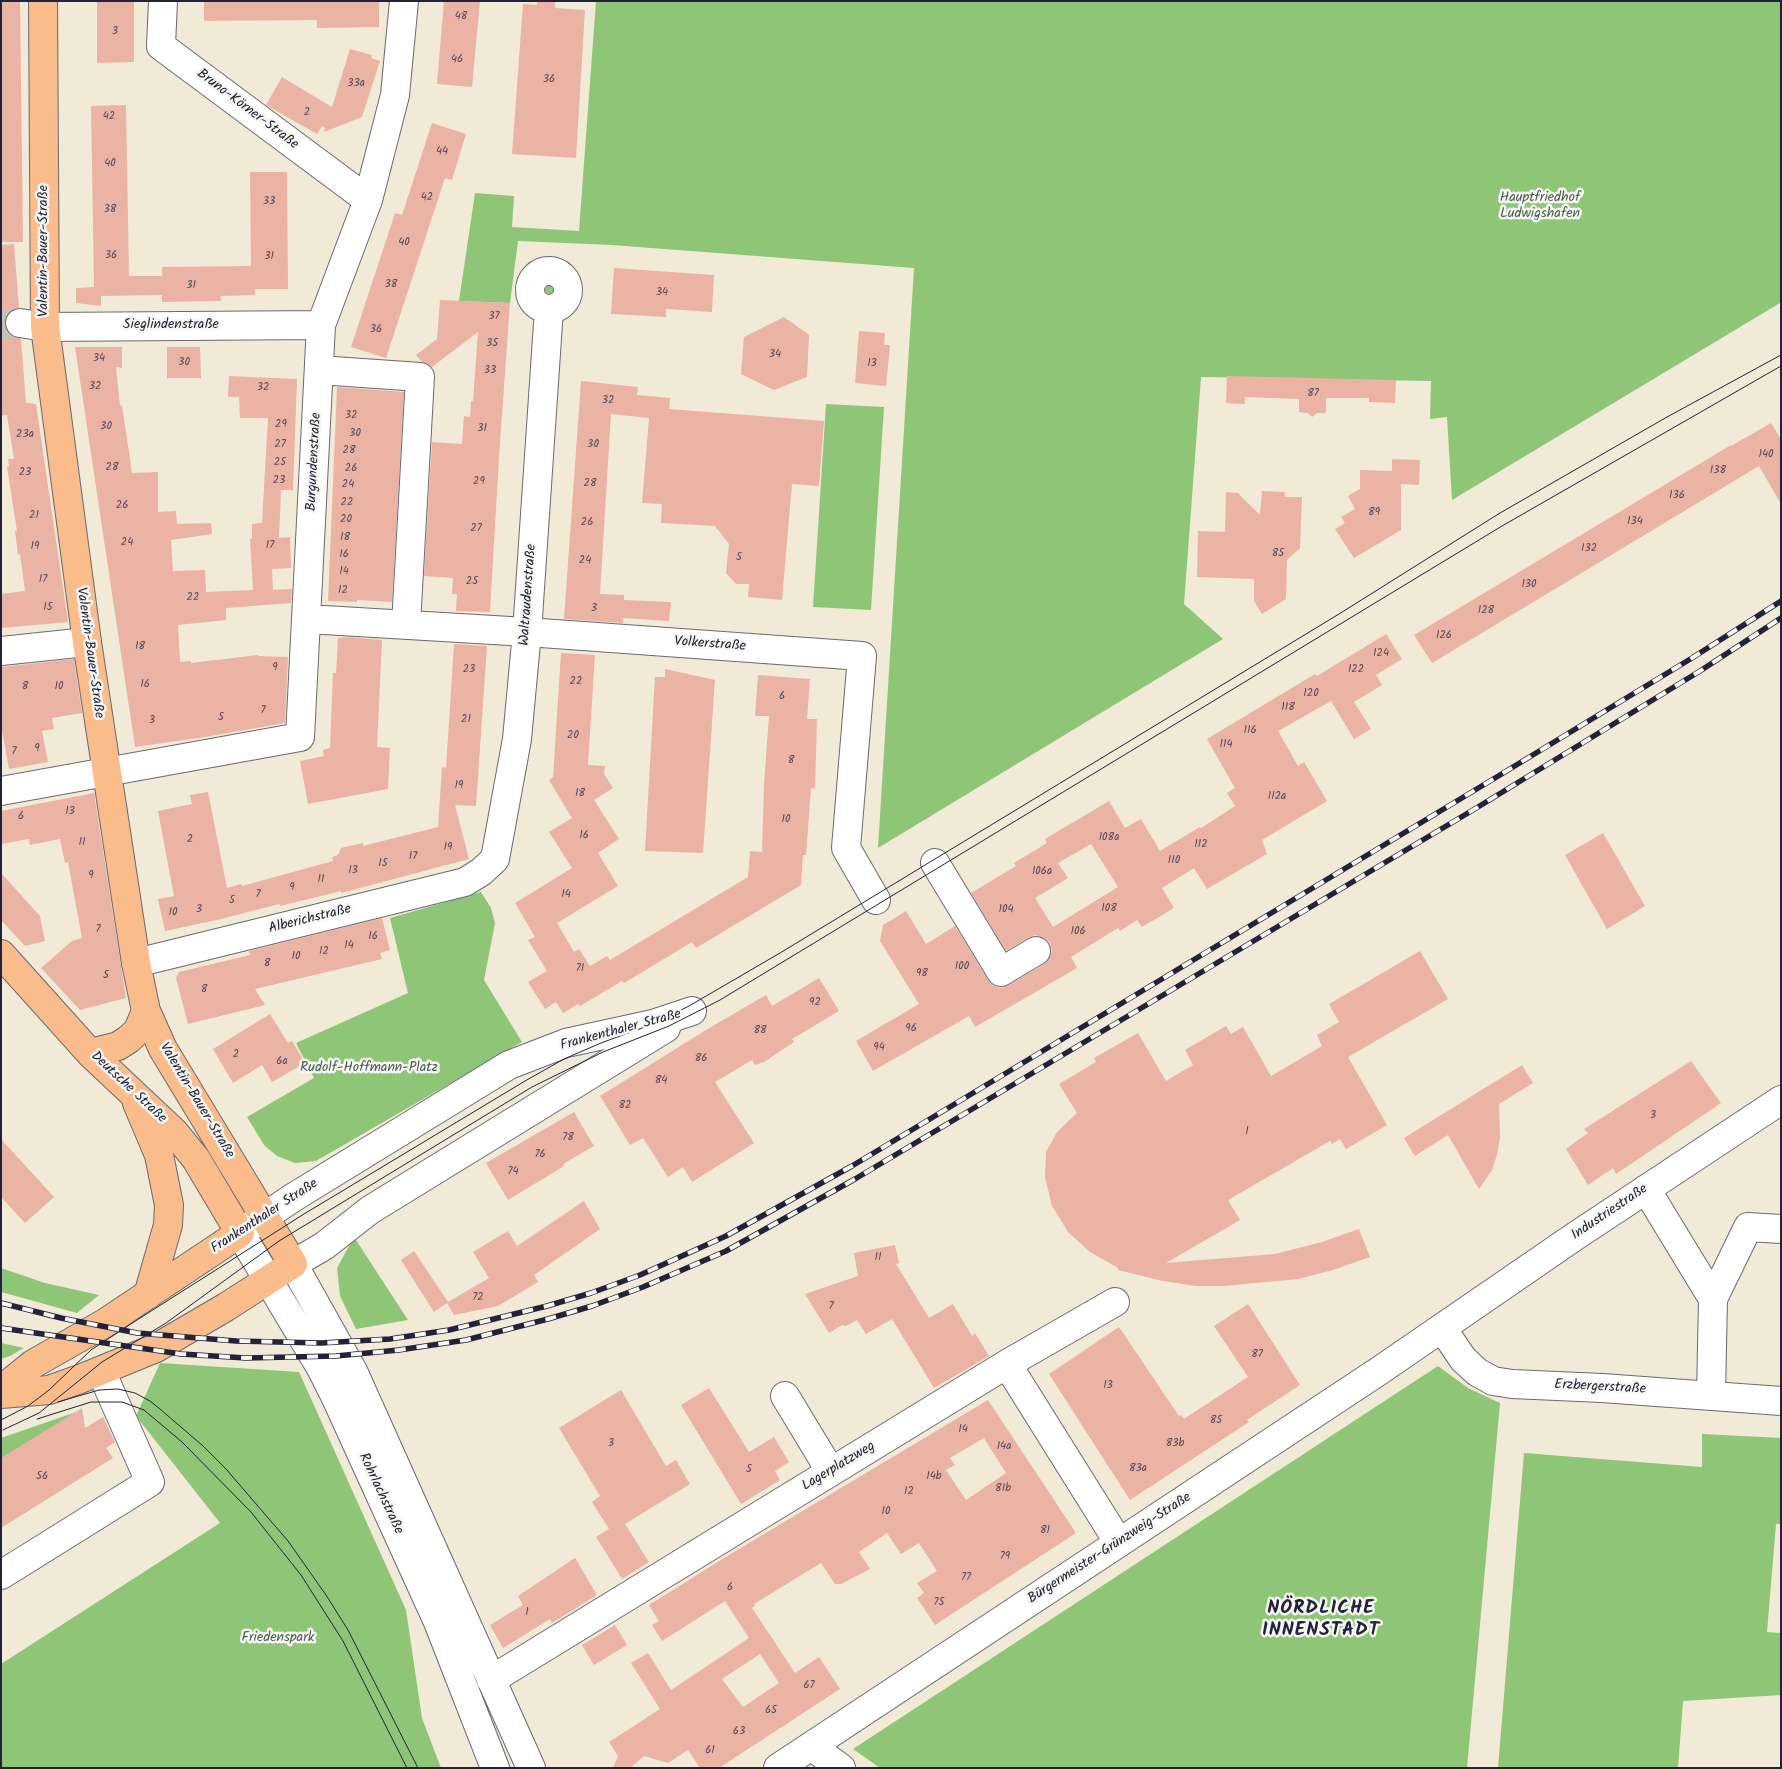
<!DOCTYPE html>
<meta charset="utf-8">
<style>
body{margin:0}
#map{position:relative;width:1782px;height:1769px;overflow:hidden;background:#f1ead7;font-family:Kalam,sans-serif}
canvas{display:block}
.frame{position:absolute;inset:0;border:2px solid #22223b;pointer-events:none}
</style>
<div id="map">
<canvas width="1782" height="1769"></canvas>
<div class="frame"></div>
</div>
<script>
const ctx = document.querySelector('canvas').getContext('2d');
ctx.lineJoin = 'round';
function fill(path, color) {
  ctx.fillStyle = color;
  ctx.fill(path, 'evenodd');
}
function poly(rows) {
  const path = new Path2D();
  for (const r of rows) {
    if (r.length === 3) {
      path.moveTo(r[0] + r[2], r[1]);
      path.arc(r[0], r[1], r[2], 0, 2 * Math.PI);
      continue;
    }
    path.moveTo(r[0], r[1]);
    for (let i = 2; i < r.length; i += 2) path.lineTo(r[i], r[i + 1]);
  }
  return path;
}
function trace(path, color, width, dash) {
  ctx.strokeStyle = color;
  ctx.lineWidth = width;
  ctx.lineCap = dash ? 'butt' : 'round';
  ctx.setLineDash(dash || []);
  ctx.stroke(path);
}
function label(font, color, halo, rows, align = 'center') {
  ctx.font = font + ' Kalam,sans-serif';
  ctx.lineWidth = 5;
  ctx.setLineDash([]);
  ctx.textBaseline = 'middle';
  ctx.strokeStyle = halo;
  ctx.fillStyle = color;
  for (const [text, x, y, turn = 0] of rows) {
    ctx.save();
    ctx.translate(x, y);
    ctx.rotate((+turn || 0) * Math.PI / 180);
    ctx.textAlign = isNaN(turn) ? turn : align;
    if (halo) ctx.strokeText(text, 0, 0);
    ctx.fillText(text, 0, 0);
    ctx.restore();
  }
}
const green = poly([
 [596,1,1781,1,1780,303,1452,500,1447,417,1430,419,1431,381,1201,377,1184,604,1223,639,878,848,914,268,612,245,518,241,510,303,459,301,475,193,514,196,512,227,579,231],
 [546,271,558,273,567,282,569,288,568,295,561,305,537,305,531,294,532,282,540,273],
 [826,404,884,407,871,610,813,607],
 [481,892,491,908,495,923,484,980,522,1042,316,1161,295,1163,277,1156,264,1145,247,1117,314,1078,296,1043,408,993,390,918],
 [354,1237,408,1320,356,1329,340,1296,337,1268],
 [1,1268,45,1283,99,1295,77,1313,1,1292],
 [1,1343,24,1348,10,1356,1,1359],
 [160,1363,299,1372,406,1610,422,1718,441,1768,1,1768,1,1664,220,1523,136,1416],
 [1438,1366,1468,1388,1500,1403,1467,1768,880,1768,853,1749],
 [82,1410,1,1459,1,1438],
 [1702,1434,1781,1438,1781,1524,1776,1524,1767,1632,1781,1633,1781,1695,1683,1701,1678,1768,1498,1768,1524,1453,1702,1467]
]);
const building = poly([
 [1,1,20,1,23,242,1,242],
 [97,1,134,1,134,62,97,63],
 [204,1,379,1,379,27,317,28,317,20,204,21],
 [444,1,480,1,472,87,437,84],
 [537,1,555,1,555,8,585,10,576,158,512,154,523,4,537,5],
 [350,49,372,55,371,58,380,61,362,117,324,132,325,128,322,126,317,134,266,105,282,77,332,107],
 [126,105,129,276,162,276,162,267,251,266,250,172,287,172,288,289,255,289,255,295,221,296,221,301,162,302,162,295,101,296,101,306,76,303,76,288,94,287,91,106],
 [432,123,466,134,452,180,445,178,386,358,351,347,395,213,402,215],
 [14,244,19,308,14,309,8,314,5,320,5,328,11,335,21,339,26,403,36,404,68,622,1,628,1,594,25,591,20,554,18,555,15,531,17,531,7,467,9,466,8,459,14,459,7,415,1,416,1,245],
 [614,268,714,275,712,312,666,309,666,317,611,314],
 [440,300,510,303,499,457,490,612,456,611,457,594,452,594,453,578,424,576,432,442,462,444,464,416,470,417,471,401,473,401,478,332,432,367,428,364,421,361,416,355,437,339],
 [784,317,809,335,807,377,774,390,741,374,744,337],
 [859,331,885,333,884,345,890,345,886,386,855,383],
 [75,347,122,347,122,368,116,367,120,406,122,405,132,473,158,472,158,512,176,511,177,524,211,523,212,534,171,540,173,571,205,570,206,592,253,590,250,539,252,539,252,524,262,523,268,418,240,418,239,397,228,397,229,376,297,379,293,490,281,490,279,538,290,537,291,568,272,569,273,590,292,589,291,603,226,608,226,620,178,625,180,662,191,661,191,663,258,655,258,656,288,657,285,723,205,737,135,747],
 [167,347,200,347,201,378,167,378],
 [1227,376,1396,380,1395,403,1369,402,1369,398,1326,398,1326,413,1317,413,1312,417,1308,413,1299,412,1299,399,1245,397,1245,404,1226,403],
 [581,381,638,387,637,395,670,398,669,409,824,421,819,486,792,484,782,600,748,597,749,584,736,584,726,573,729,544,715,526,661,523,662,504,642,503,649,418,611,414,600,594,624,595,624,600,671,602,669,621,623,618,623,623,564,619],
 [337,387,404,392,392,602,357,600,357,602,328,601],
 [1771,423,1781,439,1781,504,1759,466,1432,663,1414,635,1731,445,1731,446],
 [1392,459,1420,460,1419,485,1401,484,1401,530,1354,558,1335,529,1345,523,1341,517,1355,509,1348,496,1360,489,1360,470,1392,471],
 [1262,491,1285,492,1285,497,1302,497,1300,548,1287,560,1286,599,1262,614,1254,601,1254,579,1197,577,1198,531,1225,532,1226,492,1238,493,1260,515],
 [1386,634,1402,659,1376,675,1382,685,1354,702,1371,729,1354,739,1331,701,1278,731,1298,766,1304,762,1327,801,1262,840,1267,854,1207,889,1194,868,1162,888,1174,908,1142,927,1137,920,1120,931,1118,928,1071,957,1077,968,975,1027,969,1016,873,1071,856,1041,919,1004,880,941,883,925,906,911,926,944,955,926,988,980,994,986,1001,988,1009,985,1044,964,1049,959,1052,951,1050,943,1044,938,1035,935,1028,938,1006,951,971,893,1016,866,1014,863,1047,843,1045,839,1109,801,1125,828,1141,819,1160,851,1200,827,1201,828,1235,806,1227,793,1235,788,1207,739,1315,674,1317,676],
 [1091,844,1118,887,1053,927,1035,898,1068,878,1058,863],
 [349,637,382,640,377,747,390,748,388,789,308,804,300,761,324,756,323,750,330,748,333,673,336,673,338,638],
 [454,644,487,646,476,806,455,805,469,859,341,893,341,891,280,906,279,904,217,920,165,931,158,899,174,896,158,811,192,804,190,795,208,792,227,888,241,884,242,886,333,861,332,857,338,855,341,848,363,843,363,846,438,827,442,767,446,768],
 [561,653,595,655,588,765,605,766,604,774,613,788,594,800,619,839,598,853,618,886,557,923,574,952,579,949,590,966,607,956,610,960,748,877,750,851,762,852,764,785,769,716,755,716,758,675,810,679,807,719,817,719,815,789,811,788,806,855,803,855,801,885,696,948,692,942,624,983,622,981,580,1006,578,1004,563,1013,556,1002,545,1009,528,982,547,971,528,940,535,937,515,903,572,868,549,832,572,818,549,780,553,777],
 [74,659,82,713,52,718,54,729,42,731,48,762,9,769,1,725,1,667],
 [665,669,715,680,703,853,645,851,655,677,665,677],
 [94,793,126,998,80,1010,41,968,72,941,82,938,68,862,65,863,60,839,30,845,29,839,1,844,1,811],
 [1603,833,1645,906,1607,929,1565,855],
 [1,873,40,916,45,941,25,946,1,920],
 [382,918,390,950,380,953,382,959,255,989,265,1005,188,1024,176,978,179,972,250,955,249,951],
 [1420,951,1448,999,1348,1057,1387,1125,1346,1149,1340,1139,1332,1144,1330,1141,1228,1200,1240,1220,1166,1263,1275,1254,1322,1242,1359,1229,1370,1257,1333,1270,1298,1279,1224,1286,1196,1286,1163,1281,1118,1270,1118,1268,1090,1252,1068,1232,1052,1206,1045,1177,1046,1152,1057,1132,1077,1113,1059,1084,1096,1062,1094,1058,1138,1033,1166,1081,1193,1065,1185,1050,1226,1026,1231,1034,1243,1027,1271,1076,1322,1046,1317,1035,1339,1022,1329,1004],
 [819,978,839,1011,792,1039,794,1042,764,1062,755,1065,752,1060,715,1082,754,1143,692,1182,683,1167,668,1177,643,1138,630,1145,600,1096,706,1030,766,995,772,1006],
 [270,1014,288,1043,292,1041,305,1063,272,1082,262,1065,233,1083,213,1049],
 [1691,1061,1721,1103,1616,1174,1613,1168,1588,1185,1566,1149,1588,1133,1584,1129],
 [1522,1065,1533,1083,1499,1104,1500,1137,1497,1155,1492,1170,1479,1189,1448,1135,1415,1156,1404,1138],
 [574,1112,594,1146,563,1164,564,1166,508,1200,486,1163],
 [1,1139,54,1197,25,1223,1,1197],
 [584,1201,600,1229,534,1275,538,1282,498,1306,454,1315,447,1303,434,1312,401,1260,414,1251,448,1302,489,1278,473,1252,508,1231,517,1246],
 [895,1245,899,1263,896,1264,929,1318,953,1304,972,1336,975,1333,989,1356,934,1388,892,1319,866,1334,857,1320,846,1326,842,1325,829,1333,805,1294,858,1276,854,1253],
 [1248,1304,1300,1385,1247,1420,1249,1422,1130,1500,1049,1374,1119,1327,1179,1416,1181,1415,1184,1419,1248,1377,1214,1326],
 [709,1388,749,1452,774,1437,789,1462,775,1471,780,1480,741,1504,681,1405],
 [621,1390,666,1466,676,1460,690,1484,625,1524,649,1562,622,1579,596,1537,609,1529,592,1502,600,1496,559,1428],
 [988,1400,1076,1533,935,1625,917,1598,924,1593,917,1583,937,1571,919,1543,901,1554,887,1533,859,1552,870,1569,841,1584,835,1584,821,1563,754,1604,755,1606,752,1608,795,1673,819,1657,840,1689,719,1768,700,1768,688,1750,668,1763,644,1756,630,1768,613,1768,618,1756,609,1742,660,1709,631,1663,648,1653,671,1690,749,1638,725,1601,662,1641,652,1625,659,1621,649,1605,724,1558],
 [984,1438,1006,1473,966,1500,946,1470,955,1465,950,1458],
 [760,1654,779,1683,743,1707,722,1679],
 [82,1408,85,1428,103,1417,115,1442,106,1448,113,1458,1,1528,1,1458],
 [575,1558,597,1595,552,1623,550,1619,503,1648,490,1625,523,1605,518,1596],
 [615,1625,627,1645,594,1665,582,1645]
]);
const minorTunnel = poly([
 [1,325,20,323]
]);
const minor = poly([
 [163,1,161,46,368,200],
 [549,290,19],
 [20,323,45,327,321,325],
 [319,370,420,377,406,624],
 [307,619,527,632,862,656,846,848,876,900],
 [1,651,87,642],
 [1,791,300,737,321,325,368,200,395,95,404,1],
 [935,863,1001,972,1036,951],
 [136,963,465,882,481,872,495,859,517,739,527,632,549,309],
 [1646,1189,1713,1299,1711,1395],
 [1713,1299,1748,1227,1781,1229],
 [1442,1328,1463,1359,1477,1372,1493,1381,1512,1384,1602,1388,1781,1401],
 [1007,1364,1115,1302],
 [785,1396,831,1472],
 [1,1575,150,1482,101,1371],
 [491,1680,1007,1364,1119,1543],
 [811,1746,841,1768],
 [495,1768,438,1622,336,1398,321,1368,240,1233,294,1197,509,1065,566,1043,653,1024,692,1011],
 [531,1768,353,1371,293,1264,324,1246,370,1210,666,1028],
 [778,1768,1379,1371,1574,1237,1781,1100]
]);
const major = poly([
 [1,954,90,1053,175,1133,196,1159,240,1233,105,1323,33,1364,1,1390],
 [90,1053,118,1046,129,1039,138,1030,146,1011],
 [137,1103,159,1155,169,1205,168,1225,148,1295],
 [1,1394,49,1390,80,1379,156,1348,226,1307,293,1264,163,1049,146,1011,136,963,87,642,45,327,43,1]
]);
const tram = poly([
 [58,1402,99,1390,118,1389,135,1393,150,1401,160,1409,203,1446,226,1469,288,1541,326,1595,348,1630,418,1768],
 [37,1419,91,1402,122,1402,144,1410,182,1442,251,1512,301,1575,343,1641,407,1768],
 [1,1420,28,1406,49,1390,91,1350,137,1320,304,1214,525,1081,564,1059,601,1043,653,1024,689,1006,780,953,1339,614,1500,513,1667,417,1781,355],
 [3,1430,39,1413,102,1362,166,1323,279,1241,532,1087,603,1052,669,1026,720,1000,1502,526,1781,366]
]);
const rail = poly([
 [1,1303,61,1318,137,1333,236,1341,321,1343,390,1339,449,1330,547,1306,591,1293,640,1275,726,1236,852,1166,1495,778,1692,658,1781,601],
 [1,1328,181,1354,246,1358,336,1356,399,1350,466,1340,548,1319,592,1306,643,1287,726,1251,855,1179,1478,807,1700,671,1781,618]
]);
const numberNames = [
 ["48",461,17],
 ["3",115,32],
 ["46",457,60],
 ["36",549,80],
 ["33a",356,84],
 ["2",307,113],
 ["42",109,117],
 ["44",442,152],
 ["40",110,164],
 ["42",427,198],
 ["33",269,202],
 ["38",110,210],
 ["40",404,243],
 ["36",111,256],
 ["31",269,257],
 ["38",391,285],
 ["31",191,286],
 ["34",662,293],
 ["37",494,317],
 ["36",376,330],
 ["35",492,344],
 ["34",775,355],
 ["34",99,359],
 ["30",184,363],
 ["13",872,364],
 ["33",490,371],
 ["32",95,387],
 ["32",263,388],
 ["87",1313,394],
 ["32",608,401],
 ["32",351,416],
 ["29",281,425],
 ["30",106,427],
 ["31",482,429],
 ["30",355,434],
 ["23a",25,435],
 ["27",280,445],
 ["30",593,445],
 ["28",349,451],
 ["140",1766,455],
 ["25",280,463],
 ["28",112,468],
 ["26",351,469],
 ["138",1718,471],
 ["23",25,473],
 ["23",279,481],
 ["29",479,482],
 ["28",590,484],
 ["24",348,485],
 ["136",1677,496],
 ["22",347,503],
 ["26",122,506],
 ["89",1374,513],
 ["21",34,516],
 ["20",346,520],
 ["134",1635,522],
 ["26",587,523],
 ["27",476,529],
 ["18",345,538],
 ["24",127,543],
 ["17",270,546],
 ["19",35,547],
 ["132",1589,549],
 ["85",1278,554],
 ["16",344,555],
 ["5",739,558],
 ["24",585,561],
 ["14",344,572],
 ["17",43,580],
 ["25",472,582],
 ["130",1529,585],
 ["12",343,591],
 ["22",193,598],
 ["15",48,608],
 ["3",594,609],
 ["128",1486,611],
 ["126",1444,636],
 ["18",140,647],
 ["124",1381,654],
 ["9",275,668],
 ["23",469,670],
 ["122",1356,670],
 ["22",576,682],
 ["16",145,685],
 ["8",25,687],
 ["10",59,687],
 ["120",1311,694],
 ["6",782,697],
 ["118",1288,708],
 ["7",263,711],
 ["5",221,718],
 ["21",466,720],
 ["3",152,721],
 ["116",1250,731],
 ["20",573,736],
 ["114",1226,745],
 ["9",37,749],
 ["7",14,752],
 ["8",791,761],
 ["19",459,786],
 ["18",580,794],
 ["112a",1277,797],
 ["13",70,812],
 ["6",21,817],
 ["10",786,820],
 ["16",584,836],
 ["108a",1109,838],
 ["2",190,840],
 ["11",82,843],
 ["112",1201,845],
 ["19",448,848],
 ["17",413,857],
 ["110",1174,861],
 ["15",383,864],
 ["13",353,871],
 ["106a",1042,872],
 ["9",91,876],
 ["11",321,880],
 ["9",292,888],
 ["7",258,895],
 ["14",566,895],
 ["5",232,901],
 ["108",1109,909],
 ["3",199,910],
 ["104",1006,910],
 ["10",173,913],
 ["7",98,930],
 ["106",1078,932],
 ["16",373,937],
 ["14",349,946],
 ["12",324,952],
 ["10",296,957],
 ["8",267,964],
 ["100",962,967],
 ["71",580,969],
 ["98",922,974],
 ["5",106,976],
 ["8",204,990],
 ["92",815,1003],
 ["96",911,1029],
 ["88",760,1031],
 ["94",879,1048],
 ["2",236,1055],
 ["86",701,1059],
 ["6a",282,1062],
 ["84",661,1081],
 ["82",625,1106],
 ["3",1653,1116],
 ["1",1247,1132],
 ["78",568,1138],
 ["76",540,1155],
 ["74",513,1172],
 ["11",878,1258],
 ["72",478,1298],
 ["7",831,1307],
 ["87",1257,1355],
 ["13",1108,1386],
 ["85",1216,1421],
 ["14",963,1430],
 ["3",611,1444],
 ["83b",1175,1444],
 ["14a",1004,1447],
 ["83a",1138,1469],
 ["5",749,1470],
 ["56",42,1477],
 ["14b",934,1477],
 ["81b",1003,1489],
 ["12",909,1492],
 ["10",886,1512],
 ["81",1045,1531],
 ["79",1005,1557],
 ["77",966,1578],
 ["6",730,1588],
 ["75",939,1603],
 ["1",527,1613],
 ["67",809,1686],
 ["65",771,1711],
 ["63",739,1732],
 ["61",710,1751]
];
const streetNames = [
 ["Bruno-Körner-Straße",247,110,37],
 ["Valentin-Bauer-Straße",45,251,-90],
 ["Sieglindenstraße",171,326],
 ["Burgundenstraße",315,462,-87],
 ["Waltraudenstraße",529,595,-86],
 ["Volkerstraße",710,645,4],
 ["Valentin-Bauer-Straße",89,653,82],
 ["Alberichstraße",310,920,-14],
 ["Frankenthaler Straße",621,1031,-15],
 ["Deutsche Straße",128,1088,43],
 ["Valentin-Bauer-Straße",196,1101,59],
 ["Industriestraße",1610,1213,-34],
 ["Frankenthaler Straße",265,1217,-33],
 ["Erzbergerstraße",1600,1388,3],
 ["Lagerplatzweg",839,1467,-31],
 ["Rohrlachstraße",380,1494,65],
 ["Bürgermeister-Grünzweig-Straße",1110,1549,-33]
];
const parkNames = [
 ["Hauptfriedhof",1540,199],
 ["Ludwigshafen",1540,215],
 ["Rudolf-Hoffmann-Platz",369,1069],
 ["Friedenspark",278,1639]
];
const districtNames = [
 ["NÖRDLICHE",1321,1610],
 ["INNENSTADT",1321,1632]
];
fill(green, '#8ec577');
fill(building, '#eab3a4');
trace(minorTunnel, '#c8c2b8', 28, [28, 14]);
trace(minor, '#6a6872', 30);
trace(major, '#6a6872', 30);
trace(minor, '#fff', 28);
trace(major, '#fabc8b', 28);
trace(tram, '#22223b', 1);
trace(rail, '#22223b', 5.5);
trace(rail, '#f6f6f2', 4, [11]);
label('11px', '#544655', null, numberNames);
label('14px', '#22223b', '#f6f6f2', streetNames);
label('14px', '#485b50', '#f6f6f2', parkNames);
ctx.letterSpacing = '1px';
label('bold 19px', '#22223b', '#f6f6f2', districtNames);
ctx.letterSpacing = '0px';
</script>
